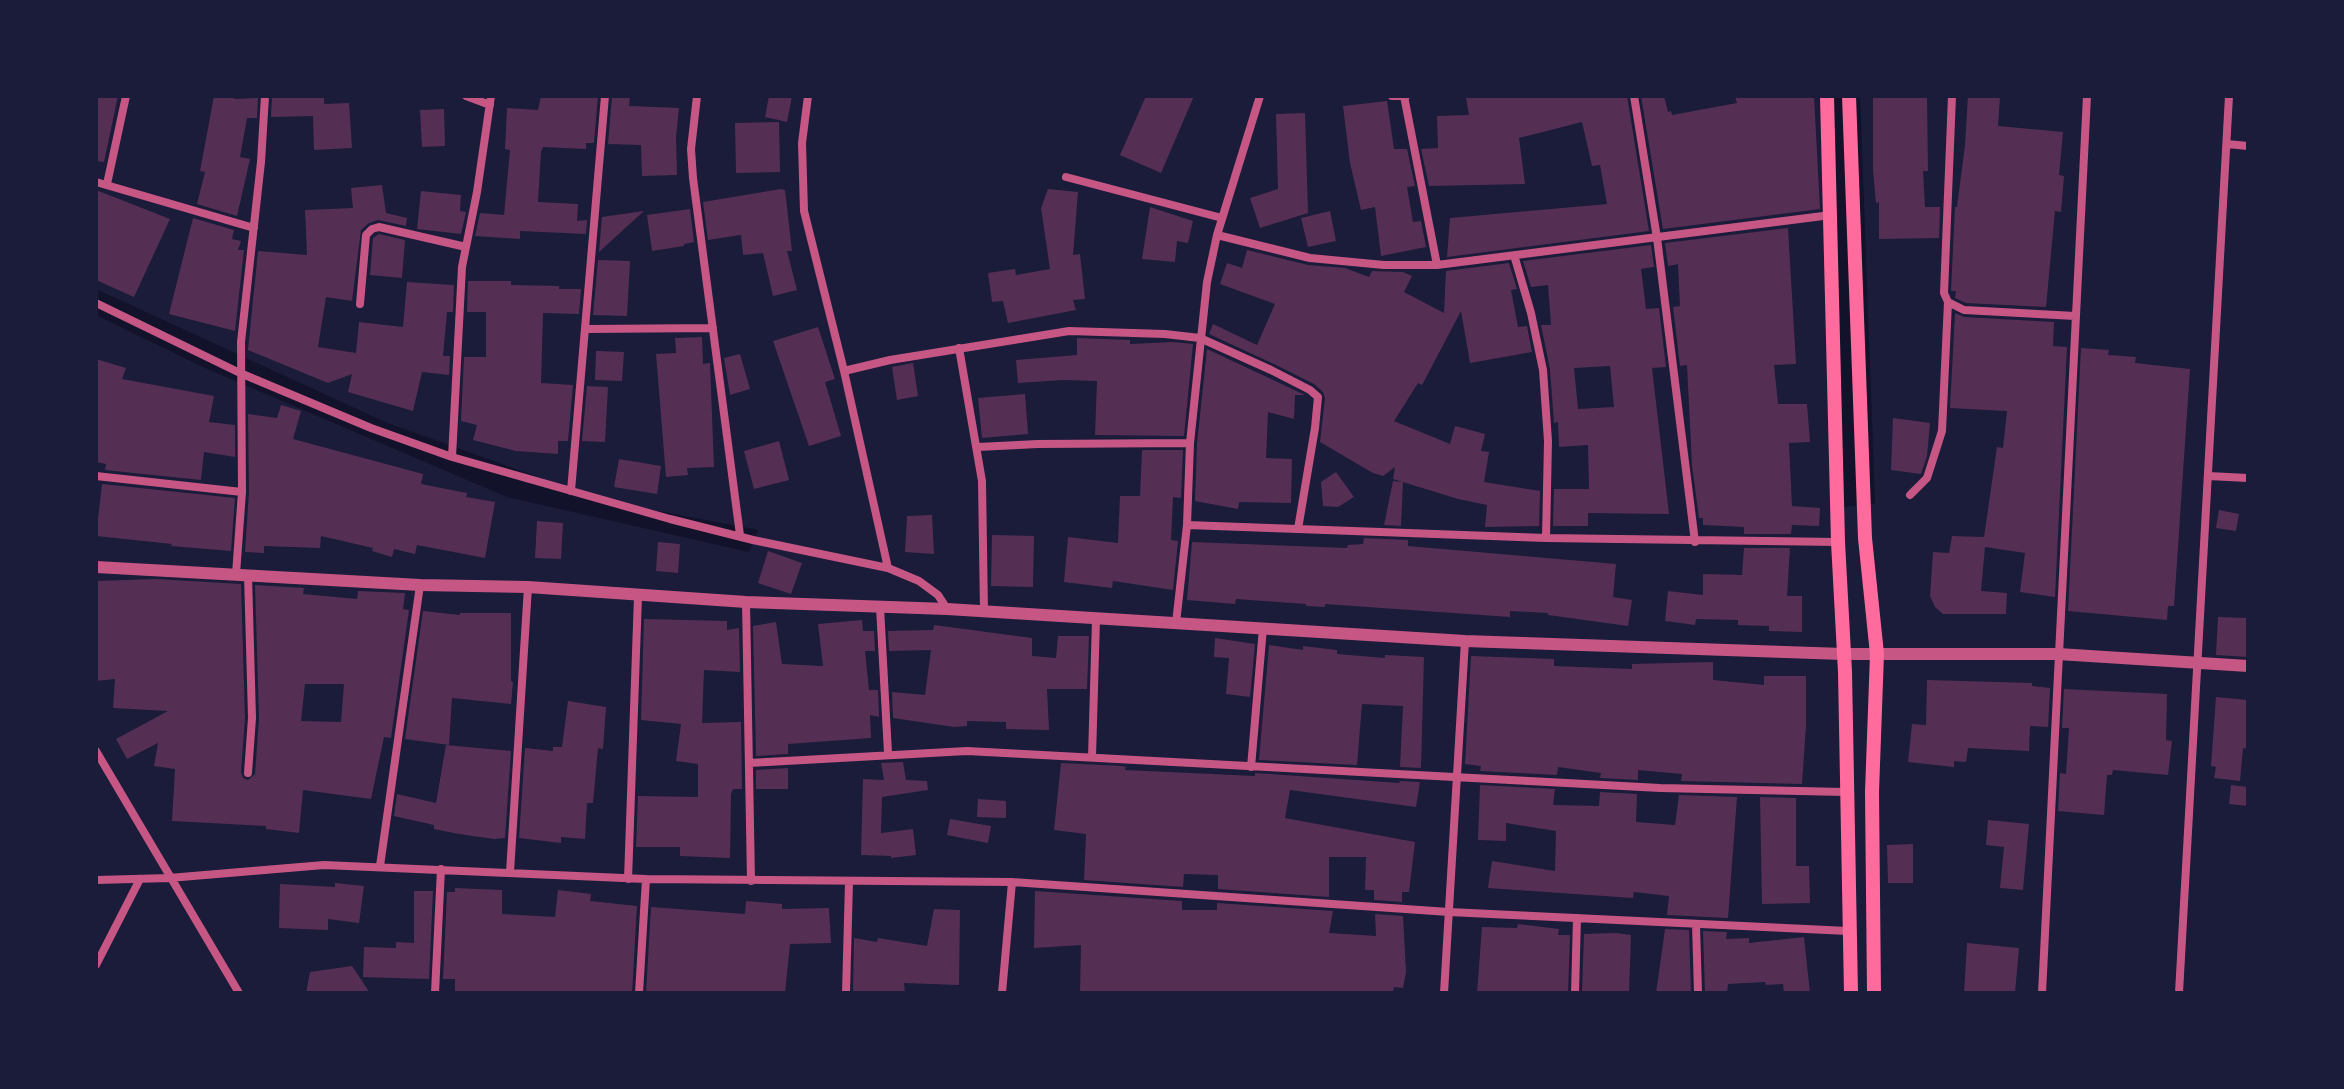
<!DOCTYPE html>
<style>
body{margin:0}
#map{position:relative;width:2344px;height:1089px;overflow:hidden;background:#1b1b3a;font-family:"PT Sans",sans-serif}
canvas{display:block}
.frame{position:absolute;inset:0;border:98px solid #1b1b3a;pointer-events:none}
</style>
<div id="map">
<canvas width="2344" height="1089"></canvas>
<div class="frame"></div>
</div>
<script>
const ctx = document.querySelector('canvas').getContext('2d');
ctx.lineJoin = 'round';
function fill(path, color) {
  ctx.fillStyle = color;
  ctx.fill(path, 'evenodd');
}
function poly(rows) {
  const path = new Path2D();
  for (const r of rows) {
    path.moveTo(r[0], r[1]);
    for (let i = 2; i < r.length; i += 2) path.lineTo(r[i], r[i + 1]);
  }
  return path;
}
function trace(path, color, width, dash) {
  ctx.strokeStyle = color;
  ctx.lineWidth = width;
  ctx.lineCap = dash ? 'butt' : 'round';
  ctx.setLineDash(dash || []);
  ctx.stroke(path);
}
const water = poly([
 [1821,96,1860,96,1875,504,1833,508],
 [96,289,385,422,552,482,638,507,758,530,749,552,507,497,203,367,96,315]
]);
const building = poly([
 [96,96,118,96,104,162,96,161],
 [214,96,235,96,234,99,258,98,257,118,247,118,240,157,250,159,237,216,197,204,205,172,200,171],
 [324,96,324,104,349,103,352,148,314,150,313,116,271,117,272,97],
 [541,96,598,96,594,143,586,143,586,149,543,147,541,152,538,202,578,204,577,221,587,220,586,234,520,231,520,239,475,236,480,213,504,215,510,150,505,149,507,108,538,110],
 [612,96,630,96,629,106,679,108,676,137,677,175,642,176,641,145,608,144],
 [769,96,792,96,787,122,765,117],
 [1146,96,1194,96,1161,173,1120,155],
 [1481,96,1627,96,1649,231,1447,257,1450,218,1607,204,1600,165,1592,166,1582,122,1519,138,1525,184,1429,186,1421,149,1438,148,1437,116,1469,115,1466,98],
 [1641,96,1664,96,1668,112,1671,111,1672,115,1737,103,1735,96,1814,96,1820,209,1663,229],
 [1873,96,1927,96,1928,171,1923,171,1925,207,1940,207,1939,238,1879,239,1879,202,1876,203,1873,171],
 [1968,96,2000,96,1998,126,2063,132,2059,175,2064,176,2061,212,2055,211,2046,307,1966,303,1955,298,1956,291,1951,291,1955,207,1957,207,1965,145],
 [1387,101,1394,149,1407,149,1415,186,1407,187,1413,222,1421,221,1426,247,1381,256,1375,207,1361,210,1350,163,1343,106],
 [444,109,445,146,422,147,420,110],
 [1305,113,1308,213,1260,228,1250,198,1278,189,1276,114],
 [779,122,780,172,736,173,735,123],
 [382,185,386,213,407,218,406,226,378,220,369,223,361,230,352,301,326,297,318,347,356,353,359,322,403,327,407,282,454,285,453,312,447,312,443,356,450,356,449,375,422,372,413,411,348,392,352,374,328,383,248,350,258,251,307,255,305,210,353,208,351,188],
 [781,189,785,190,792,251,787,251,797,290,773,296,763,253,743,255,741,235,708,240,703,202],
 [1048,189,1078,192,1073,255,1080,254,1085,299,1073,300,1076,310,1008,323,1003,301,992,302,988,273,1015,269,1016,275,1050,269,1041,208],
 [96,190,170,219,134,297,96,280],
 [421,191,461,195,460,211,466,212,461,234,417,229],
 [1150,207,1193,221,1188,243,1177,241,1175,262,1142,259],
 [690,209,694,242,684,244,684,246,652,251,647,215],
 [644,211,599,252,602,217],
 [1330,211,1336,241,1308,247,1301,218],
 [193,218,234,230,232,239,241,241,238,250,244,250,235,331,169,314],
 [1788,228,1796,364,1774,365,1778,404,1807,404,1810,442,1789,443,1792,506,1820,508,1819,526,1792,525,1791,534,1744,534,1744,527,1703,525,1703,518,1699,518,1692,465,1687,365,1680,366,1673,307,1680,306,1678,264,1668,266,1665,243],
 [379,234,405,240,402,278,370,275,373,238],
 [1651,245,1654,267,1641,269,1646,309,1659,308,1666,367,1652,368,1669,514,1588,513,1588,526,1553,526,1554,489,1589,489,1588,445,1559,447,1558,422,1554,423,1550,369,1541,325,1551,325,1548,285,1531,287,1523,261],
 [1610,366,1614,407,1578,409,1574,368],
 [1247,250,1308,265,1345,268,1369,277,1372,271,1403,272,1412,276,1404,292,1444,313,1446,271,1509,263,1517,289,1511,290,1518,327,1527,326,1532,352,1470,363,1461,311,1422,385,1418,383,1394,421,1450,444,1455,426,1485,434,1481,451,1489,452,1484,482,1540,491,1539,526,1485,527,1487,505,1458,499,1393,479,1395,467,1383,476,1373,473,1320,442,1325,398,1323,392,1314,384,1274,364,1209,334,1213,324,1257,345,1275,304,1220,284,1227,263,1242,268],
 [598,260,630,261,627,316,593,315],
 [468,281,511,281,511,285,559,286,559,289,581,289,579,314,543,313,541,383,573,385,568,441,558,441,558,454,516,451,473,440,477,425,461,421,464,357,486,357,486,312,467,312],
 [1955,313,1964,317,2054,322,2053,346,2067,347,2055,597,2020,592,2025,553,1985,547,1981,591,2007,593,2006,614,1943,614,1935,607,1930,596,1933,552,1949,553,1952,536,1984,537,1997,447,2003,448,2007,411,1950,408],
 [818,327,835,379,825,382,841,436,809,446,773,341],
 [702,337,703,364,710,363,714,467,687,468,688,475,666,477,656,354,676,353,675,338],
 [1077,338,1130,340,1130,344,1173,342,1193,344,1184,436,1095,435,1097,381,1063,380,1018,383,1016,360,1077,355],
 [2081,348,2109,350,2108,355,2136,357,2135,363,2190,369,2174,606,2168,606,2167,620,2068,611],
 [1207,349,1305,395,1295,395,1294,419,1268,412,1266,458,1292,459,1291,503,1239,502,1238,509,1195,501,1197,444],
 [596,351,624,352,622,381,595,380],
 [740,354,750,389,730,395,724,358],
 [96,359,126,368,122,379,214,396,209,422,235,425,235,457,204,452,201,480,105,470,106,464,96,462],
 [913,363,918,396,897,400,892,367],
 [587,386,608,387,605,442,582,441],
 [1025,394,1028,434,982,438,978,398],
 [281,405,301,411,293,439,423,474,421,484,467,493,466,497,495,502,485,558,417,545,415,554,394,549,392,557,372,551,373,548,321,536,320,548,264,546,264,553,245,552,249,492,248,414,277,418],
 [1893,418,1930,423,1927,456,1921,474,1891,470],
 [779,441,789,480,754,489,744,451],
 [1142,450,1183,450,1181,498,1173,497,1171,540,1178,541,1173,590,1113,581,1112,588,1064,582,1068,537,1118,543,1120,496,1140,496],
 [619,459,661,466,657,494,614,487],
 [1336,472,1354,497,1338,507,1323,506,1321,482],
 [1393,481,1403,482,1401,526,1384,525],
 [102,484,235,498,231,551,171,546,172,544,96,536],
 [2219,510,2239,514,2236,531,2216,528],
 [932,515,934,554,905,552,907,516],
 [537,521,563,523,561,559,535,558],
 [992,535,1034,536,1033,587,991,586],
 [1364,538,1408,540,1408,546,1616,564,1613,597,1632,600,1628,626,1548,615,1548,613,1510,611,1510,617,1325,604,1325,607,1306,606,1306,604,1236,599,1235,604,1187,600,1192,542,1347,548,1348,545,1363,544],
 [658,542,680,544,678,573,656,571],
 [1744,548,1790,548,1787,596,1802,596,1802,632,1769,631,1769,626,1738,625,1738,620,1696,619,1695,625,1665,621,1668,591,1703,595,1703,574,1742,575],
 [768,551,802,563,791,594,758,583],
 [156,579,241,584,245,718,241,772,243,778,248,780,255,774,259,718,255,585,304,588,303,594,357,599,358,591,405,593,403,609,409,610,391,738,384,737,371,799,303,790,299,833,266,829,266,826,172,821,175,769,154,766,158,743,127,759,116,739,168,711,113,708,115,679,96,681,96,581],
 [305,684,344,684,341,722,301,721],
 [423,611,460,615,460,613,511,613,511,681,513,682,511,704,452,698,449,745,405,739],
 [2218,617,2248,618,2248,657,2216,655],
 [644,619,727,621,727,630,739,628,740,672,704,670,702,723,741,722,742,789,733,789,731,794,730,858,680,856,680,847,636,847,638,796,698,797,698,764,676,761,681,724,641,720],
 [862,620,863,631,874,631,875,651,865,651,869,690,878,690,879,717,870,715,871,738,788,744,788,754,756,756,753,626,776,622,782,664,823,666,818,624],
 [934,625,1032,638,1032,656,1056,658,1058,636,1089,636,1087,689,1047,689,1049,730,1006,729,1006,722,967,721,967,726,954,727,893,718,892,692,925,695,931,650,889,651,888,631,933,630],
 [1215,638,1255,644,1250,697,1226,694,1229,658,1214,657],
 [1269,645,1303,650,1303,646,1337,650,1337,654,1385,658,1385,655,1424,657,1421,768,1400,767,1403,706,1362,704,1357,765,1259,760],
 [1471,656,1554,659,1554,666,1632,669,1632,664,1713,662,1713,680,1764,685,1764,676,1806,676,1806,726,1802,784,1681,781,1682,774,1638,770,1638,780,1600,778,1601,773,1558,767,1557,775,1480,771,1481,766,1465,764],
 [1927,680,2032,683,2032,686,2050,688,2048,727,2030,726,2029,751,1968,748,1966,762,1954,761,1954,767,1908,762,1912,724,1926,725],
 [2064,689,2167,694,2166,740,2172,741,2168,775,2113,770,2112,775,2107,775,2104,815,2058,811,2060,773,2066,774,2069,728,2062,728],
 [2216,697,2248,700,2248,749,2243,748,2240,781,2214,778,2216,767,2211,766],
 [568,701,606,707,603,749,598,748,593,803,587,803,585,839,561,837,561,843,519,838,525,748,553,751,553,747,562,747],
 [446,745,511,751,505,838,494,839,459,834,434,829,434,825,394,816,397,794,436,803],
 [903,762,906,780,927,781,928,790,882,797,881,833,913,829,916,855,891,858,891,856,861,855,863,779,884,780,881,763],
 [1061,763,1122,766,1126,767,1125,770,1255,776,1255,773,1399,783,1400,781,1420,782,1416,807,1290,790,1285,818,1415,842,1409,892,1402,892,1402,902,1374,900,1374,890,1365,890,1366,857,1329,857,1329,897,1218,889,1218,875,1184,874,1183,887,1084,880,1086,834,1054,830],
 [788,768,788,789,756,789,756,770],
 [1480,785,1555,789,1553,805,1599,806,1600,792,1637,794,1636,822,1675,825,1679,795,1737,797,1728,918,1667,915,1669,896,1634,892,1633,898,1488,888,1492,861,1555,871,1556,831,1506,823,1506,841,1478,840],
 [2231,785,2248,787,2248,806,2229,804],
 [1760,797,1796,798,1796,866,1809,866,1810,903,1762,904],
 [978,799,1006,801,1006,818,977,817],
 [950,819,991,826,988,843,947,835],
 [1988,820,2029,824,2023,890,2000,888,2004,847,1986,845],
 [1913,844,1913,883,1888,883,1887,845],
 [335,883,364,886,359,923,328,919,328,930,279,928,280,884,335,887],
 [455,888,502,890,502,914,555,917,558,890,591,894,590,901,637,906,632,993,455,993,455,979,443,979,447,892,455,892],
 [414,891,433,891,429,979,363,977,364,947,396,948,396,942,414,943],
 [1035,891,1182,901,1182,910,1217,910,1217,903,1333,911,1329,933,1376,936,1375,914,1403,916,1406,972,1403,988,1394,987,1393,993,1080,993,1081,945,1034,948],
 [746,901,782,904,782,909,829,908,831,943,790,944,785,993,646,993,651,907,745,914],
 [934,909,960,910,959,985,904,983,905,993,853,993,854,938,877,942,878,938,927,946],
 [1518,924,1559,929,1558,935,1570,935,1568,993,1477,993,1482,927,1517,928],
 [1665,929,1689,930,1691,993,1656,993],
 [1703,931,1727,932,1726,939,1749,938,1749,943,1804,937,1810,993,1784,993,1783,984,1766,985,1765,982,1728,984,1727,993,1705,993],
 [1616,933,1631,935,1629,993,1582,993,1584,934],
 [1967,943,2019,948,2015,993,1964,993],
 [352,966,370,993,306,993,310,972]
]);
const minor = poly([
 [466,96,490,105],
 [697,96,691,149,693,178,740,535],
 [808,96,802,143,804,211,844,371,888,568],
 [1392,96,1406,96],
 [1404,96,1437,265],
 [1634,96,1657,238,1695,542],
 [2227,144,2248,146],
 [1066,177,1222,218],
 [96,182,254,228],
 [107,184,126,96],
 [1217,235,1310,258,1384,265,1437,265,1831,215],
 [1514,255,1531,313,1543,370,1548,441,1546,538],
 [1948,302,1964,310,2075,316],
 [96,303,240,373,371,428,452,457,670,519,753,540,888,568,919,581,938,595,947,609],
 [360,304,366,235,372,229,379,227,466,247],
 [587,329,713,328],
 [959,348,982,481,984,612],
 [844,371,890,360,1069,331,1165,334,1200,338,1271,370,1310,390,1318,397,1315,428,1298,529],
 [978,447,1038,444,1190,443],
 [452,457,462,267,477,192,491,96],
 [96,476,242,492],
 [2208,476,2248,478],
 [571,491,605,96],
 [1910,495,1927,478,1942,431,1948,302,1944,293,1952,96],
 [1187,525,1546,538,1838,542],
 [236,574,242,492,241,342,261,162,265,96],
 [746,602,751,881],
 [880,607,888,753],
 [1176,623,1187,525,1190,443,1207,282,1217,235,1260,96],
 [96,751,239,993],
 [1092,757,1096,619],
 [749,763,967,751,1660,788,1845,792],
 [1251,767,1263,628],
 [248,773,252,718,248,575],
 [380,866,420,585],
 [510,872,528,587],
 [628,879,638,596],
 [96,880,169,878,324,865,646,879,1012,882,1449,912,1848,931],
 [1696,924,1698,993],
 [96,965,140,879],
 [435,993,441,869],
 [639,993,646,879],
 [846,993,849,882],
 [1002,993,1012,882],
 [1444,993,1465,641],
 [1575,993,1577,918],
 [2042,993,2087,96],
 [2179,993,2229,96]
]);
const tertiary = poly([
 [96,567,420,585,528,587,746,602,947,609,1465,641,1843,654,2058,654,2248,666]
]);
const secondary = poly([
 [1827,96,1838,542,1845,672,1851,993],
 [1849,96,1865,538,1877,654,1872,792,1874,993]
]);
fill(water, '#12122b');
fill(building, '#542f53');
trace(minor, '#c65784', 8);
trace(tertiary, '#c65784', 12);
trace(secondary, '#ff6b9d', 14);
</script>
